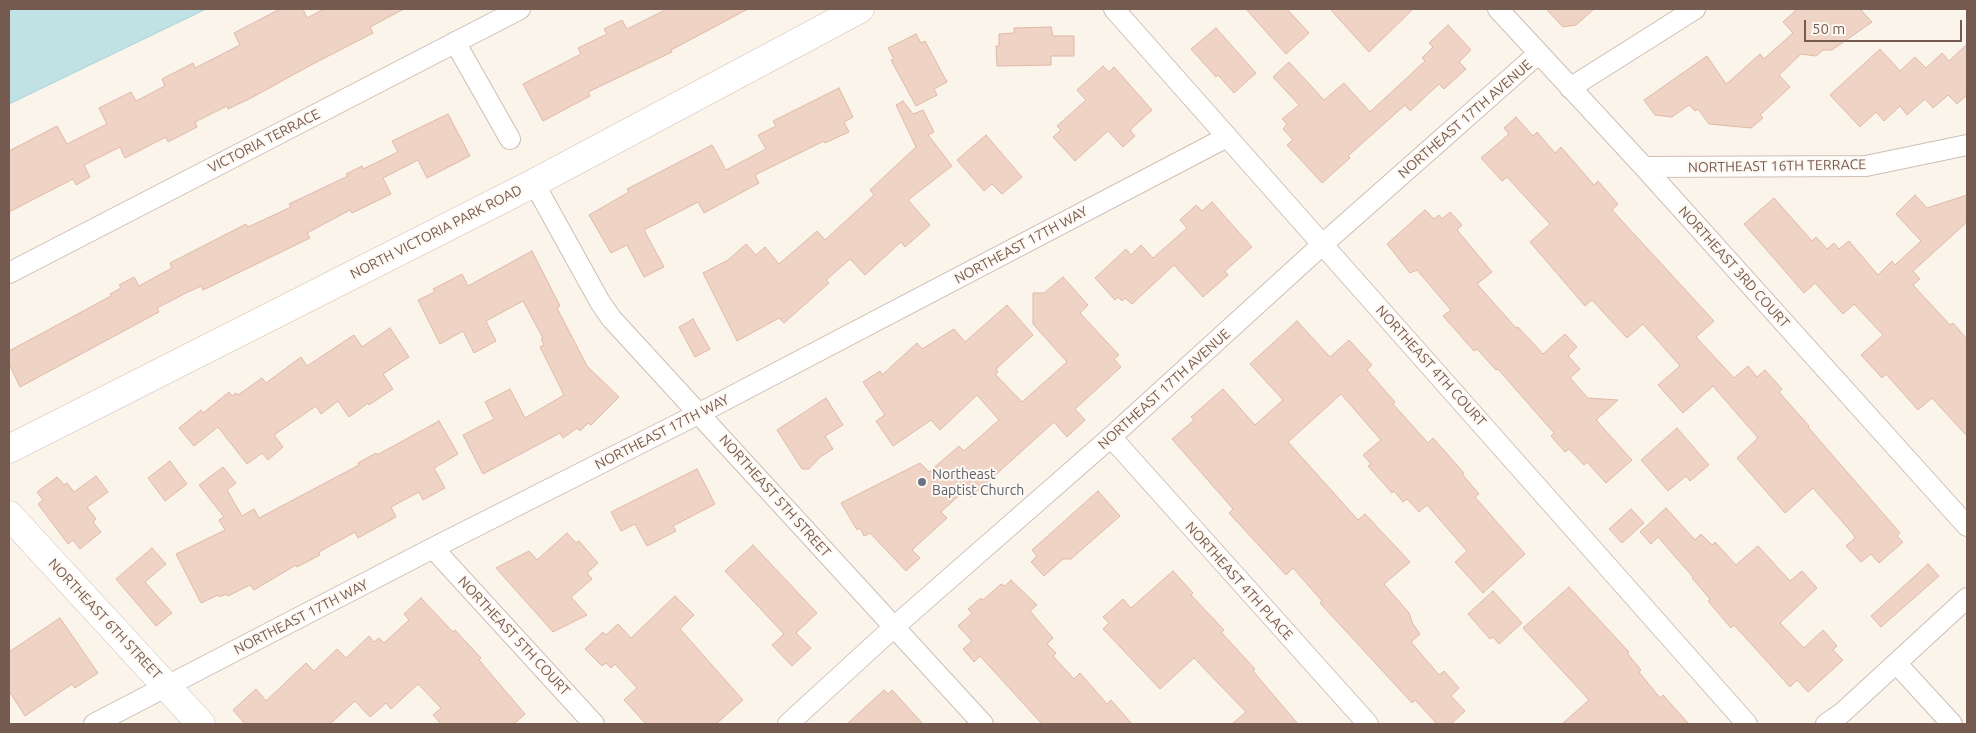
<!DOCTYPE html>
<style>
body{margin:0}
#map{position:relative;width:1976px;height:733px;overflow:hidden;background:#fbf4eb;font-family:Ubuntu,sans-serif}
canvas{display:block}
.frame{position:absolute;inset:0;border:10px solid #755a4f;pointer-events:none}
.scale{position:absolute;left:1804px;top:20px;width:158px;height:22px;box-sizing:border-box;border:2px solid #755a4f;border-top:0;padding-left:6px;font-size:15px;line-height:18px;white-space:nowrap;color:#755a4f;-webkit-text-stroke:4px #fef8f2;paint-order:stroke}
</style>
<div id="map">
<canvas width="1976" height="733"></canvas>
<div class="frame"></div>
<div class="scale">50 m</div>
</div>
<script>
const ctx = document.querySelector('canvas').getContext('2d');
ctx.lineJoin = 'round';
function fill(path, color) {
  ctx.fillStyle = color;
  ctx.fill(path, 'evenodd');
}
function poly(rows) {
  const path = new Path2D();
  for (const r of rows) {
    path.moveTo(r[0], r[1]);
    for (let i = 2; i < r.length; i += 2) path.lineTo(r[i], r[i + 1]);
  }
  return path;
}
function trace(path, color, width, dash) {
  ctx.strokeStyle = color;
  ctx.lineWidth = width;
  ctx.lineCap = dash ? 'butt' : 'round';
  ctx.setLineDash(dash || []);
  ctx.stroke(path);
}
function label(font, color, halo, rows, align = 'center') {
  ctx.font = font + ' Ubuntu,sans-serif';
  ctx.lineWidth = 4;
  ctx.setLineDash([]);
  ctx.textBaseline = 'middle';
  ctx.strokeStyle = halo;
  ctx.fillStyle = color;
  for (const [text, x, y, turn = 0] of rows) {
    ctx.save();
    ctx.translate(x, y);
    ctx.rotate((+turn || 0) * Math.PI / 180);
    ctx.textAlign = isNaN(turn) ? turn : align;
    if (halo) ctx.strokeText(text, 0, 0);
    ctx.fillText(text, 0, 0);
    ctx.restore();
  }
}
const water = poly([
 [13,9,206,9,9,104,9,11,13,9]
]);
const building = poly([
 [280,9,303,9,307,18,324,9,404,9,370,27,373,33,311,65,251,98,228,109,227,106,195,122,197,127,168,142,166,137,125,158,120,147,84,165,90,177,76,185,73,179,9,212,9,151,57,126,67,144,107,124,99,108,131,92,136,101,165,86,162,79,193,63,195,68,240,45,234,33,280,9],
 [667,9,748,9,671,50,672,52,588,92,590,96,543,121,523,84,581,54,578,48,607,34,604,29,622,20,627,29,667,9],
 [1246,9,1287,9,1309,33,1286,54,1246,9],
 [1330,9,1413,9,1369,52,1330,9],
 [1546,9,1594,9,1576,25,1563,27,1546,9],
 [1797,9,1860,9,1872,22,1832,50,1823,50,1816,56,1801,54,1779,75,1790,87,1760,115,1763,118,1751,128,1709,124,1698,109,1695,111,1689,105,1672,117,1655,115,1644,100,1707,56,1726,84,1730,81,1760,54,1764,59,1793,33,1783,22,1797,9],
 [1448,25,1471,50,1459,62,1466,69,1444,89,1439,84,1410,111,1405,105,1348,156,1350,158,1322,183,1287,145,1293,140,1283,129,1287,124,1282,119,1299,105,1273,77,1289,62,1324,100,1344,83,1370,112,1425,61,1422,58,1433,47,1429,43,1448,25],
 [1051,27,1053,36,1074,36,1074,56,1051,56,1051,65,997,66,996,46,999,46,999,34,1014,33,1014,28,1051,27],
 [1216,28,1256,73,1234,93,1218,75,1216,77,1191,49,1216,28],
 [916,34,921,43,925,41,947,82,934,89,937,95,916,106,891,60,894,59,888,48,916,34],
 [1967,44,1967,95,1957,104,1948,95,1933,108,1925,99,1907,115,1900,106,1884,121,1876,112,1860,127,1830,95,1880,49,1900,71,1915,57,1926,68,1942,53,1949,61,1967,44],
 [1103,66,1109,72,1114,67,1152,110,1130,130,1135,136,1123,147,1108,131,1075,161,1053,137,1061,130,1057,126,1086,100,1077,90,1103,66],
 [839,88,853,117,844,122,849,132,825,143,824,141,755,175,759,183,704,213,698,202,644,230,664,267,644,277,627,245,611,253,589,215,629,192,627,189,712,145,726,170,766,149,758,135,776,126,773,121,839,88],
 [903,101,913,114,923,110,934,132,928,135,952,166,908,200,930,225,905,247,901,242,865,275,850,259,826,280,829,283,784,323,779,318,737,341,703,273,728,260,746,244,756,255,765,247,779,264,817,231,825,240,874,195,870,190,916,147,896,105,903,101],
 [448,114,470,156,427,178,418,160,383,178,391,194,352,213,350,210,307,233,310,238,203,290,201,286,186,293,157,308,159,312,20,387,9,364,9,351,111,296,110,294,121,288,119,285,134,277,139,286,172,268,170,263,246,224,248,227,291,207,289,204,348,176,346,174,362,166,363,169,398,152,392,141,448,114],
 [1516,117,1533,136,1537,132,1555,153,1561,147,1594,185,1598,181,1618,204,1612,210,1714,321,1696,337,1734,378,1748,366,1757,377,1765,370,1782,389,1779,392,1809,426,1808,427,1900,533,1897,536,1903,542,1879,563,1871,554,1861,562,1846,546,1855,538,1853,534,1813,488,1785,513,1737,458,1758,438,1713,386,1683,413,1658,385,1680,366,1643,324,1627,338,1592,300,1585,306,1530,242,1550,224,1507,177,1502,181,1481,158,1509,134,1504,128,1516,117],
 [986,135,1022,177,1002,194,992,184,984,191,957,160,986,135],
 [1915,195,1927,208,1967,195,1967,222,1913,271,1920,279,1913,285,1950,325,1953,323,1967,339,1967,436,1932,398,1918,410,1886,374,1882,378,1861,355,1883,335,1854,304,1843,314,1815,283,1804,293,1744,224,1774,198,1812,241,1816,237,1827,249,1834,243,1839,249,1849,241,1878,275,1892,261,1895,265,1921,241,1896,214,1915,195],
 [1212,202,1252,247,1225,271,1228,275,1203,297,1174,265,1132,304,1125,298,1122,301,1118,297,1115,300,1095,278,1126,249,1131,255,1141,245,1153,258,1187,228,1180,220,1196,205,1202,211,1212,202],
 [1425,210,1434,219,1439,215,1442,219,1450,212,1462,225,1457,230,1492,272,1477,284,1516,328,1518,327,1543,354,1565,334,1577,347,1568,356,1580,369,1570,378,1588,398,1618,400,1596,420,1632,460,1606,483,1587,462,1584,465,1569,449,1565,452,1551,436,1554,433,1498,369,1496,370,1477,349,1474,351,1443,316,1451,310,1417,270,1410,273,1387,244,1425,210],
 [532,251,560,306,557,308,587,366,619,397,591,425,588,423,580,431,577,428,563,438,560,433,483,474,463,435,494,419,485,402,510,389,525,418,564,395,540,347,544,345,541,339,543,338,523,301,486,321,496,341,474,353,463,331,440,344,418,300,435,292,433,289,462,274,468,286,532,251],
 [1063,277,1088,305,1080,313,1119,355,1114,359,1121,367,1075,409,1085,420,1067,437,1054,422,971,497,965,490,941,512,947,518,912,550,920,558,906,571,870,533,864,536,860,528,857,530,841,503,920,463,929,472,959,446,964,451,999,420,977,395,940,430,931,420,893,446,876,421,885,415,863,382,880,371,882,375,917,343,922,349,954,329,965,342,1007,305,1033,335,996,369,998,372,995,374,1022,402,1067,362,1033,324,1033,293,1044,293,1063,277],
 [693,319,710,349,695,357,679,327,693,319],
 [1297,321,1330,357,1349,340,1372,365,1367,370,1395,402,1393,404,1428,443,1433,438,1464,473,1462,474,1479,494,1475,497,1525,554,1483,593,1455,562,1467,551,1427,505,1419,512,1407,499,1403,502,1394,491,1392,493,1368,466,1371,464,1363,455,1381,440,1341,394,1288,442,1358,520,1365,514,1410,562,1384,584,1409,613,1413,624,1420,634,1411,642,1439,675,1444,671,1459,688,1451,696,1465,711,1451,724,1437,724,1415,700,1412,703,1320,603,1322,601,1293,568,1286,575,1229,513,1233,509,1172,439,1194,420,1191,417,1223,389,1255,425,1283,400,1250,364,1297,321],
 [390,328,409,357,383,374,393,389,369,405,368,403,349,417,338,401,321,414,316,406,274,435,283,447,268,460,262,453,247,464,218,427,194,446,179,428,201,410,203,413,229,392,232,396,236,393,238,395,262,378,266,383,301,357,307,366,354,335,362,347,390,328],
 [826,398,843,425,825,436,833,449,820,457,809,469,802,469,777,430,826,398],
 [439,421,458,454,434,468,445,488,423,500,419,492,391,507,396,517,358,538,355,532,319,552,320,555,297,567,296,565,254,590,250,585,228,596,226,594,220,597,218,595,201,603,176,554,225,530,219,520,224,517,199,485,223,467,236,483,227,490,242,516,254,509,259,518,359,465,358,463,376,453,377,455,439,421],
 [1677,428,1709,465,1690,481,1686,476,1668,491,1641,460,1677,428],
 [170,461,187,484,165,501,148,478,170,461],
 [697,469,715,504,673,526,676,531,647,546,635,524,621,531,611,512,697,469],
 [96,476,108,492,87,507,96,519,93,522,101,532,80,549,73,540,68,544,38,504,43,500,37,492,57,477,64,485,67,483,74,492,96,476],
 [1098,491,1120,516,1071,559,1063,559,1044,576,1031,562,1037,556,1032,550,1098,491],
 [1666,508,1695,540,1701,534,1712,545,1715,542,1736,565,1758,546,1790,581,1802,571,1817,588,1780,623,1804,648,1823,630,1837,646,1833,650,1843,660,1808,692,1797,680,1790,687,1734,625,1731,628,1708,601,1710,599,1692,578,1693,577,1658,537,1651,544,1640,532,1666,508],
 [1631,509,1644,523,1622,543,1609,529,1631,509],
 [567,533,576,543,579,541,598,563,587,573,592,579,571,597,587,615,553,632,496,568,529,551,537,560,567,533],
 [753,545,817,613,796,633,811,648,792,666,772,645,784,634,725,571,753,545],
 [152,548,166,564,145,582,172,613,156,626,116,579,152,548],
 [1928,564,1939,576,1881,627,1871,616,1928,564],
 [1173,571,1193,593,1191,595,1224,630,1221,632,1255,669,1253,671,1298,724,1232,724,1246,712,1194,658,1160,689,1103,629,1109,623,1103,617,1123,599,1131,608,1173,571],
 [1011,580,1037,605,1030,611,1053,638,1047,644,1056,653,1053,656,1074,679,1080,673,1107,704,1111,700,1132,724,1042,724,980,656,974,662,963,649,972,641,958,626,972,613,968,609,981,598,983,600,1001,584,1005,586,1011,580],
 [1569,587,1629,652,1627,653,1641,670,1639,672,1660,698,1663,695,1689,724,1562,724,1589,700,1523,628,1569,587],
 [1493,591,1522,623,1499,644,1493,637,1490,639,1468,614,1493,591],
 [675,596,694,615,680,629,743,700,716,724,646,724,624,700,637,688,615,664,611,668,606,663,602,666,585,649,603,632,606,635,618,624,631,638,675,596],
 [421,598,453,632,455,630,481,658,479,660,525,714,514,724,441,724,433,715,441,708,418,684,391,709,386,703,370,717,355,701,330,724,245,724,233,710,256,689,266,701,306,663,314,671,337,649,346,658,369,636,374,642,379,638,384,643,409,620,404,614,421,598],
 [60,618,98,673,75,688,72,684,25,716,9,691,9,652,60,618],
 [884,690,888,694,892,690,923,724,847,724,884,690]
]);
const street = poly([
 [1114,9,1747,724],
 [1498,9,1644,167,1967,526],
 [455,42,510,139],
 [1570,88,1695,9],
 [1644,167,1866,166,1967,145],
 [534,183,600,302,611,318,983,724],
 [9,273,520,9],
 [1111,437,1368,724],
 [433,548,594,724],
 [1897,664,1952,724],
 [94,724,433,548,700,413,1227,137],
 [788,724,894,627,1111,437,1323,244,1539,53],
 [1826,724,1842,713,1967,598]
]);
const secondary = poly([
 [9,449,534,183,860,9],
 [9,515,201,724]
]);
const markers = [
 [922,482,5,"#6b7280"]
];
const streetNames = [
 ["NORTHEAST 17TH AVENUE",1465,119,-41],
 ["VICTORIA TERRACE",264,141,-27],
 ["NORTHEAST 16TH TERRACE",1777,166,-1],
 ["NORTH VICTORIA PARK ROAD",436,232,-27],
 ["NORTHEAST 17TH WAY",1021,245,-28],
 ["NORTHEAST 3RD COURT",1734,267,48],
 ["NORTHEAST 4TH COURT",1431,366,48],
 ["NORTHEAST 17TH AVENUE",1164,389,-42],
 ["NORTHEAST 17TH WAY",662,432,-27],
 ["NORTHEAST 5TH STREET",775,496,48],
 ["NORTHEAST 4TH PLACE",1239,581,48],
 ["NORTHEAST 17TH WAY",301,617,-27],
 ["NORTHEAST 6TH STREET",105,619,47],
 ["NORTHEAST 5TH COURT",514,636,47]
];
const worshipNames = [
 ["Northeast",932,474],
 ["Baptist Church",932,490]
];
fill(water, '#c1e2e4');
trace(water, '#a7d2d5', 1);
fill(building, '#efd3c5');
trace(building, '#e0b8a6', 1);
trace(street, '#cfbeb4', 22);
trace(secondary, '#d2beb1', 29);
trace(street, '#fff', 20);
trace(secondary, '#fff', 28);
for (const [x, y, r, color] of markers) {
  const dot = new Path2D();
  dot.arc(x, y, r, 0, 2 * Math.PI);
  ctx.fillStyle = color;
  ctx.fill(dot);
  trace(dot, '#fef8f2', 2);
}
label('14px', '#755a4f', '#fef8f2', streetNames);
label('14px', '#5b616d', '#fef8f2', worshipNames, 'left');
</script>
